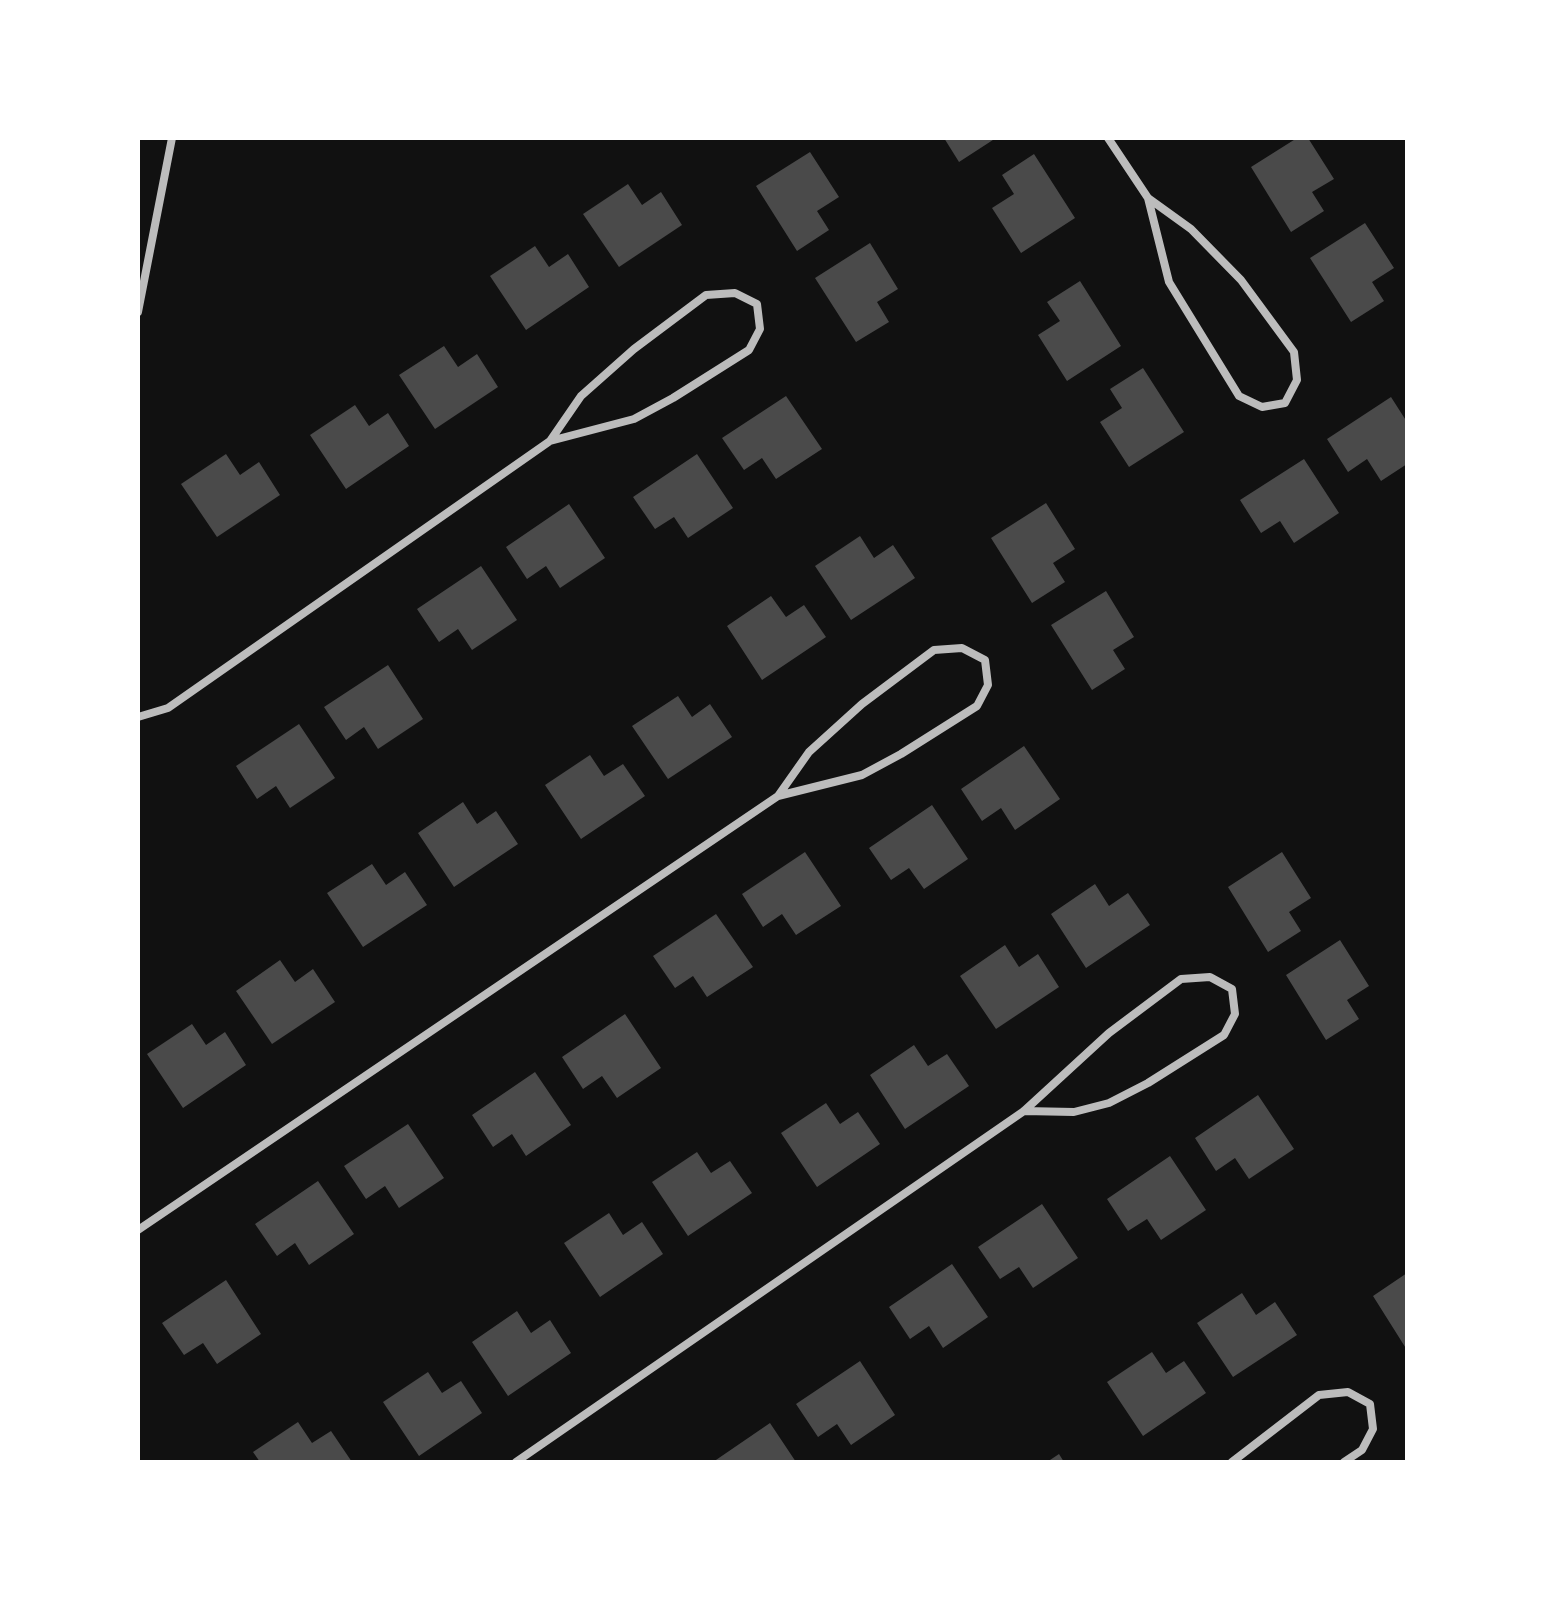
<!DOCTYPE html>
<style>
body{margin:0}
#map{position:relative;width:1545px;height:1600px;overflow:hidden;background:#111;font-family:Roboto,sans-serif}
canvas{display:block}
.frame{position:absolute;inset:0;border:140px solid #fff;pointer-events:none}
</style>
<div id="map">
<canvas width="1545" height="1600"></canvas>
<div class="frame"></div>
</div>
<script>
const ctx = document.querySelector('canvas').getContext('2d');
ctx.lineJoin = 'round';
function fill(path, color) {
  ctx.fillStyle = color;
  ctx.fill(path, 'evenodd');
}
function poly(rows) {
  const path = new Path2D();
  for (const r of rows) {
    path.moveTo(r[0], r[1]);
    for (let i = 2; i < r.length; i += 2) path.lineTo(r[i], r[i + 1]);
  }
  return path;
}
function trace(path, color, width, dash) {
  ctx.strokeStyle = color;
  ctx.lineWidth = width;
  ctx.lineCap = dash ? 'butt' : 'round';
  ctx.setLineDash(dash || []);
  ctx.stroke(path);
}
const building = poly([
 [944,138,996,138,959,162],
 [1297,138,1308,138,1334,179,1312,192,1324,211,1291,232,1251,167],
 [810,152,839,197,817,211,829,230,797,251,756,186],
 [1034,154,1075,218,1021,253,992,208,1014,194,1002,175],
 [628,184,642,205,661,192,682,225,619,267,583,214],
 [1365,223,1394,268,1372,282,1384,301,1351,322,1310,258],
 [870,243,898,289,877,302,889,322,856,342,815,278],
 [535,246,549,267,568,254,589,287,526,330,490,276],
 [1080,281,1121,346,1067,381,1038,335,1060,321,1047,302],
 [444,346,458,367,477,354,498,387,435,429,399,375],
 [1143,368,1184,432,1129,467,1100,422,1122,408,1110,389],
 [786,396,822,449,776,479,762,458,744,470,722,438],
 [1391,397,1407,422,1407,464,1381,481,1367,459,1348,472,1327,439],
 [355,405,369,426,388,413,409,446,346,489,310,435],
 [226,454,240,475,259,462,280,495,217,537,181,484],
 [697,454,733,508,688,538,674,517,655,529,633,497],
 [1304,459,1339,513,1294,543,1280,521,1261,533,1240,500],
 [1046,503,1075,549,1053,563,1065,582,1032,603,991,538],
 [569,504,605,558,560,588,546,566,527,579,506,547],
 [860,536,874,558,893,545,915,578,851,620,815,566],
 [481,566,517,620,472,650,458,629,439,642,417,609],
 [1106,591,1134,637,1113,650,1125,669,1092,690,1051,625],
 [771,596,786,617,804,605,826,637,762,680,727,626],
 [388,665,423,719,378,749,364,727,346,740,324,707],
 [678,696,692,717,710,704,732,737,668,779,632,726],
 [299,724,335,778,290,808,276,786,257,799,236,766],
 [1024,746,1060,799,1015,830,1001,808,982,821,961,789],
 [590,755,604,776,623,764,645,796,581,839,545,785],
 [463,802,477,824,496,811,518,844,454,887,418,833],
 [932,805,968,859,924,889,909,868,891,880,869,848],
 [805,852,841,906,796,935,782,914,763,927,742,894],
 [1282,852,1311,898,1289,912,1301,931,1268,952,1228,887],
 [372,864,386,885,405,872,427,905,363,947,327,893],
 [1095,884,1109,906,1128,893,1150,925,1086,968,1051,914],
 [716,914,753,967,707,997,693,976,675,988,653,956],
 [1340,940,1369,986,1347,1000,1359,1019,1326,1040,1286,975],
 [1005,945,1019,967,1038,954,1059,987,996,1029,960,976],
 [280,960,295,982,313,969,335,1002,272,1044,236,991],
 [625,1014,661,1068,617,1098,602,1076,583,1089,562,1057],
 [192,1024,206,1045,225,1032,246,1065,183,1108,147,1054],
 [914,1045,928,1066,947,1054,969,1086,905,1129,870,1075],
 [535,1072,571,1125,526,1156,512,1134,493,1147,472,1115],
 [1258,1095,1294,1149,1249,1179,1235,1158,1216,1171,1195,1138],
 [826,1103,840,1124,858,1112,880,1144,817,1187,781,1133],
 [408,1124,444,1178,399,1208,385,1186,366,1199,344,1166],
 [697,1152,711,1173,730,1161,752,1193,688,1236,652,1182],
 [1170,1156,1206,1210,1161,1240,1147,1219,1128,1231,1107,1199],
 [318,1181,354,1234,309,1265,295,1243,277,1256,255,1224],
 [1042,1204,1078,1258,1033,1288,1019,1267,1000,1279,978,1247],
 [609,1213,623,1235,642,1222,663,1254,600,1297,564,1243],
 [952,1264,988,1317,943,1348,929,1326,910,1339,889,1307],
 [1407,1273,1407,1350,1373,1296],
 [226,1280,261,1334,217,1364,203,1343,184,1355,162,1323],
 [1242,1293,1256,1315,1275,1302,1297,1335,1233,1377,1197,1323],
 [517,1311,531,1333,550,1320,571,1353,508,1396,472,1342],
 [1152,1352,1166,1373,1184,1361,1206,1393,1143,1436,1107,1382],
 [860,1361,895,1415,851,1445,837,1424,818,1437,796,1404],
 [428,1372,442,1393,461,1381,482,1413,419,1456,383,1402],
 [298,1422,312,1443,331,1431,352,1462,260,1462,253,1452],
 [770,1423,796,1462,713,1462],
 [1059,1454,1064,1462,1047,1462]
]);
const minor = poly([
 [1108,138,1148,198,1169,282,1239,396,1262,407,1285,403,1297,380,1294,352,1241,280,1191,229,1148,198],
 [138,312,172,138],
 [138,717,168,708,550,441,581,396,634,349,706,295,735,293,757,304,760,329,749,350,673,398,634,419,550,441],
 [138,1230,778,796,862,775,901,754,977,706,988,685,985,660,962,648,934,650,862,704,809,752,778,796],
 [516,1462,1024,1111,1109,1033,1181,979,1210,977,1232,989,1235,1014,1224,1035,1148,1083,1109,1103,1074,1112,1024,1111],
 [1232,1462,1319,1395,1348,1392,1370,1404,1373,1429,1362,1450,1344,1462]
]);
fill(building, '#4a4a4a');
trace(minor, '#bcbcbc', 8);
</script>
